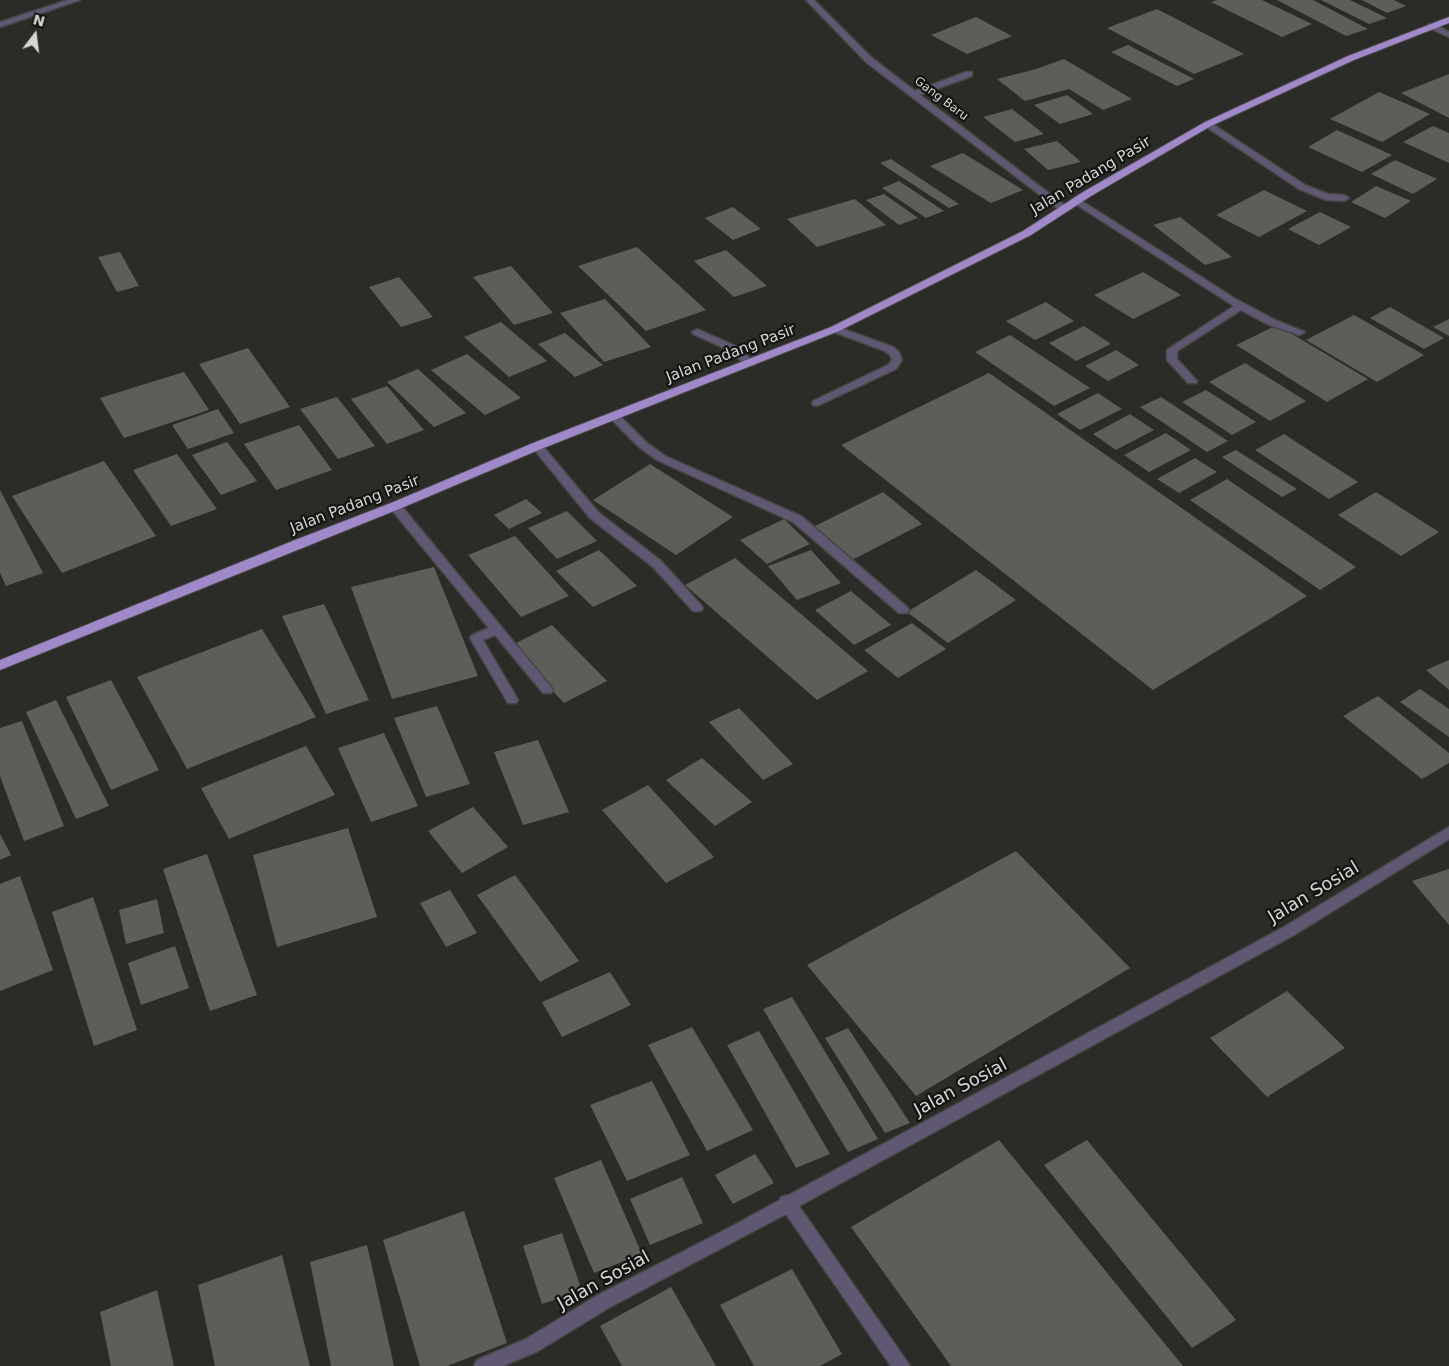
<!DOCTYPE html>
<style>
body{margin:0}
#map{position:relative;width:1449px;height:1366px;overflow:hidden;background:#2b2b28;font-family:"DejaVu Sans",sans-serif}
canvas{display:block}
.north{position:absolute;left:10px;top:10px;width:50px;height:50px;-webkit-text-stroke:4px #141412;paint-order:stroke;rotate:15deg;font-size:14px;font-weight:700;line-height:20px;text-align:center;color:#d6d6d4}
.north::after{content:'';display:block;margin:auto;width:18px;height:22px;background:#d6d6d4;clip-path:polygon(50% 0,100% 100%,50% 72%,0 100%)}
</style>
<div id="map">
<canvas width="1449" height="1366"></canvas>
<div class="north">N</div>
</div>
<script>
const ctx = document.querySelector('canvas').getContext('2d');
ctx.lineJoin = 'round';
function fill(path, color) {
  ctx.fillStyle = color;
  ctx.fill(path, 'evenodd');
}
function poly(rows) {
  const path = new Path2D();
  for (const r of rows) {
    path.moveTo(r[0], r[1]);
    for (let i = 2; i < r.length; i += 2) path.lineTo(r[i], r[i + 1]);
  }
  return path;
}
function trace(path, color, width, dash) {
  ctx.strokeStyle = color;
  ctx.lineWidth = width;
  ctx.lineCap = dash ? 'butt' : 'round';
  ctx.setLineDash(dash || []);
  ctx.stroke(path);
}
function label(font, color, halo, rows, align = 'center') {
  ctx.font = font + ' "DejaVu Sans",sans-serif';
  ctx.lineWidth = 4.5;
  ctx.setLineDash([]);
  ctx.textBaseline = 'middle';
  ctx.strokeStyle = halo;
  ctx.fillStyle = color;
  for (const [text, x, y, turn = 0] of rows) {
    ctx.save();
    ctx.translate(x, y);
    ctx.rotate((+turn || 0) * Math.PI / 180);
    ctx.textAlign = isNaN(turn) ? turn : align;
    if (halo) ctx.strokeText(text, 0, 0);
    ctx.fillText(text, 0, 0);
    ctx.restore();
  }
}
const building = poly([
 [1217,0,1262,0,1312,24,1282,37,1211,2],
 [1277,0,1313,0,1368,29,1346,36],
 [1321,0,1350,0,1387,18,1369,24],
 [1362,0,1394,0,1406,6,1387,13],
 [1157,9,1244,54,1194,74,1107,28],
 [976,17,1012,36,967,54,931,35],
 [1128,45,1194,79,1177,86,1111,52],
 [1064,59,1132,99,1103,110,1069,89,1025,101,997,79,1036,69],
 [1449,74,1449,118,1401,93],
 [1379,92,1430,114,1382,142,1330,119],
 [1067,95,1093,114,1060,124,1034,105],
 [1012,109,1044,134,1015,142,983,117],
 [1433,126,1449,133,1449,163,1403,142],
 [1337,130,1392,155,1362,172,1308,147],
 [1057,141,1081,162,1048,170,1024,149],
 [963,153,1023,190,991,203,930,166],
 [891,159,959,204,949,208,880,163],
 [1395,160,1437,179,1413,194,1371,174],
 [899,181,944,211,926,218,882,188],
 [1376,186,1411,201,1385,218,1351,202],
 [1264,190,1307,211,1259,237,1216,215],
 [884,194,918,218,899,225,866,200],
 [855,199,886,225,817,247,787,219],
 [733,207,761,229,733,240,705,218],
 [1320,212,1351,227,1319,245,1288,229],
 [1180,217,1232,257,1205,265,1153,225],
 [637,247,706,310,646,331,578,266],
 [726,250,767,286,734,297,694,261],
 [120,252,139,286,117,292,98,257],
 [511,266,553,313,514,325,473,277],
 [1143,272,1181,295,1133,319,1094,295],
 [399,277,433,317,401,327,369,287],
 [605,299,651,347,604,362,560,313],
 [1046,302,1074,321,1035,340,1006,321],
 [1390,307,1444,338,1424,349,1370,318],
 [1354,315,1424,355,1377,382,1306,340],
 [1449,319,1449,336,1433,327],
 [501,322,547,361,509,377,464,337],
 [1277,325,1368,379,1327,402,1236,345],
 [1084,326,1111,344,1076,361,1049,343],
 [565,333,603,365,575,377,538,344],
 [1010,335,1090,388,1054,406,975,352],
 [248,348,290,407,240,424,199,364],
 [1116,350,1139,365,1108,381,1085,366],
 [467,354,521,398,485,415,431,370],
 [1245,363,1306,401,1270,421,1209,382],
 [418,369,466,413,434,427,387,382],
 [184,372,209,410,124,438,100,398],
 [989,373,1307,596,1153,690,841,445],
 [387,386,424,430,387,444,351,399],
 [1206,390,1256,422,1232,435,1182,402],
 [1098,393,1122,409,1080,430,1057,414],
 [337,397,375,446,338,459,300,409],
 [1161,397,1228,441,1207,452,1140,407],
 [218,409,234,433,188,449,172,425],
 [1130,414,1154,430,1116,450,1093,434],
 [299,425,332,470,276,490,244,444],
 [1166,433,1191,450,1149,472,1124,455],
 [1284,434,1358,482,1329,499,1255,450],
 [227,442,257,481,221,495,192,455],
 [1236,450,1297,489,1282,497,1222,457],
 [177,454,217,509,171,526,133,470],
 [1195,458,1217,472,1179,493,1157,479],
 [104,461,156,536,62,573,12,496],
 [650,464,733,517,676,555,593,500],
 [1227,479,1356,567,1320,590,1190,500],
 [0,490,43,573,6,586,0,573],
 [883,492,922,524,852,560,813,527],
 [1376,492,1439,532,1401,556,1338,515],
 [526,499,542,513,509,529,494,515],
 [567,511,597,541,557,559,528,528],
 [784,519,810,544,767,564,740,540],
 [515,536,569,596,521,617,468,555],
 [599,550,637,586,593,607,556,571],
 [811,550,841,583,797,600,768,566],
 [735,558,868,671,817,700,685,585],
 [434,567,478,676,392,699,351,587],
 [976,570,1016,600,948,643,907,612],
 [851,591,891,625,854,645,815,610],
 [324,604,369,700,326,714,282,616],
 [912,623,946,649,898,678,864,650],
 [552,625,607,681,564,703,510,646],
 [262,629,316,717,187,769,137,677],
 [1449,660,1449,690,1426,670],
 [111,680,159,770,111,790,66,697],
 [1420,689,1449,709,1449,737,1400,702],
 [1378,696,1449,753,1449,763,1422,779,1343,716],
 [56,700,109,806,76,819,26,712],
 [437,706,470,784,426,797,394,718],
 [739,708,793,764,763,780,709,722],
 [22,721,64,826,24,841,0,776,0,728],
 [384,733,418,806,371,822,338,748],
 [538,740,569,812,523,825,494,752],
 [306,746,335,795,229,839,201,788],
 [702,758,752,802,715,826,666,780],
 [648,785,714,857,666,883,602,810],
 [473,807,508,847,462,873,428,831],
 [348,828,377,917,277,947,253,855],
 [0,834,11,855,0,860],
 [1016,851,1130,968,916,1096,807,965],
 [207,854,257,995,210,1011,163,869],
 [1449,869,1449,925,1412,881],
 [515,875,579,961,540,982,477,895],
 [20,876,53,970,0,991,0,884],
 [450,890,477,933,446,947,420,903],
 [93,897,137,1030,94,1046,52,912],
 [157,899,164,933,126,944,119,910],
 [175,946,189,988,141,1005,128,963],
 [610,972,631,1005,562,1037,542,1002],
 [1287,991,1345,1048,1267,1097,1210,1038],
 [792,997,878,1139,848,1152,763,1009],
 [692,1027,753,1130,707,1151,648,1045],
 [848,1028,910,1123,885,1133,825,1038],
 [759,1031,830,1154,796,1168,727,1045],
 [652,1081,690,1155,627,1181,590,1105],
 [999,1140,1183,1366,951,1366,851,1227],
 [1087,1140,1236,1320,1192,1348,1044,1165],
 [755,1154,774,1183,733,1204,715,1175],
 [601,1160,642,1254,594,1273,554,1178],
 [682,1177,703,1223,650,1245,630,1199],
 [464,1211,507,1343,447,1366,420,1366,383,1240],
 [562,1233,582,1291,542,1304,523,1246],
 [367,1245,394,1366,331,1366,310,1262],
 [282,1255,310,1366,215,1366,198,1285],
 [792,1269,842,1354,820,1366,754,1366,720,1305],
 [671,1287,716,1366,622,1366,600,1326],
 [157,1290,174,1366,111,1366,100,1312]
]);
const service = poly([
 [1208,121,1305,185,1328,194,1344,195,1349,198,1344,201,1326,200,1299,189,1205,126,1205,122,1208,121],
 [1077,198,1234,298,1275,320,1305,332,1300,335,1296,334,1267,324,1241,310,1177,351,1177,359,1197,381,1196,383,1188,383,1167,360,1167,350,1234,306,1074,203,1072,201,1077,198],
 [835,326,893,347,899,352,902,360,896,369,817,406,813,405,812,403,813,401,888,365,892,360,890,355,885,351,831,331,831,327,835,326],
 [697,329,738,347,755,363,754,365,746,365,730,351,693,334,692,332,697,329],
 [537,443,541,444,598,512,661,561,701,605,703,608,701,611,693,611,653,567,590,518,533,448,532,446,533,444,537,443]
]);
const minor = poly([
 [68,0,80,0,0,27,0,22,68,0],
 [806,0,814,0,872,58,915,91,966,72,972,72,972,76,920,95,1067,207,1067,211,1061,211,866,62,806,0],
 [1429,24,1435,24,1449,32,1449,37,1429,28,1429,24],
 [614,413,618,414,647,443,665,456,801,516,907,607,909,610,907,613,899,613,793,522,657,460,639,447,610,418,609,416,614,413],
 [395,502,399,503,551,687,553,690,551,693,543,693,495,635,483,640,518,700,516,703,508,703,470,638,472,635,489,628,391,509,389,506,395,502],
 [1449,827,1449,839,1294,935,799,1206,910,1366,891,1366,786,1214,610,1307,538,1351,503,1366,474,1366,477,1360,526,1339,598,1295,727,1229,780,1200,781,1197,789,1195,1284,927,1449,827]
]);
const trunk = poly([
 [1449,17,1449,23,1354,60,1211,126,1091,196,1031,235,839,331,541,449,399,509,0,670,0,660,290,542,391,503,533,443,831,327,1023,231,1083,192,1205,122,1348,56,1449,17]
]);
const farStreetnames = [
 ["Gang Baru",941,99,37]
];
const streetNames = [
 ["Jalan Padang Pasir",1091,176,-31],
 ["Jalan Padang Pasir",731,354,-21],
 ["Jalan Padang Pasir",355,505,-21]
];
const nearStreetnames = [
 ["Jalan Sosial",1314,893,-31],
 ["Jalan Sosial",961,1088,-28],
 ["Jalan Sosial",604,1281,-29]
];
fill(building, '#5d5d5a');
trace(service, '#464644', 3);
trace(minor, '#464644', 3);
trace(trunk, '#464644', 2);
fill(service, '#605773');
fill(minor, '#605773');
fill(trunk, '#a089c9');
label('12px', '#d6d6d4', '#141412', farStreetnames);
label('15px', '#d6d6d4', '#141412', streetNames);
label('18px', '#d6d6d4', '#141412', nearStreetnames);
</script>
